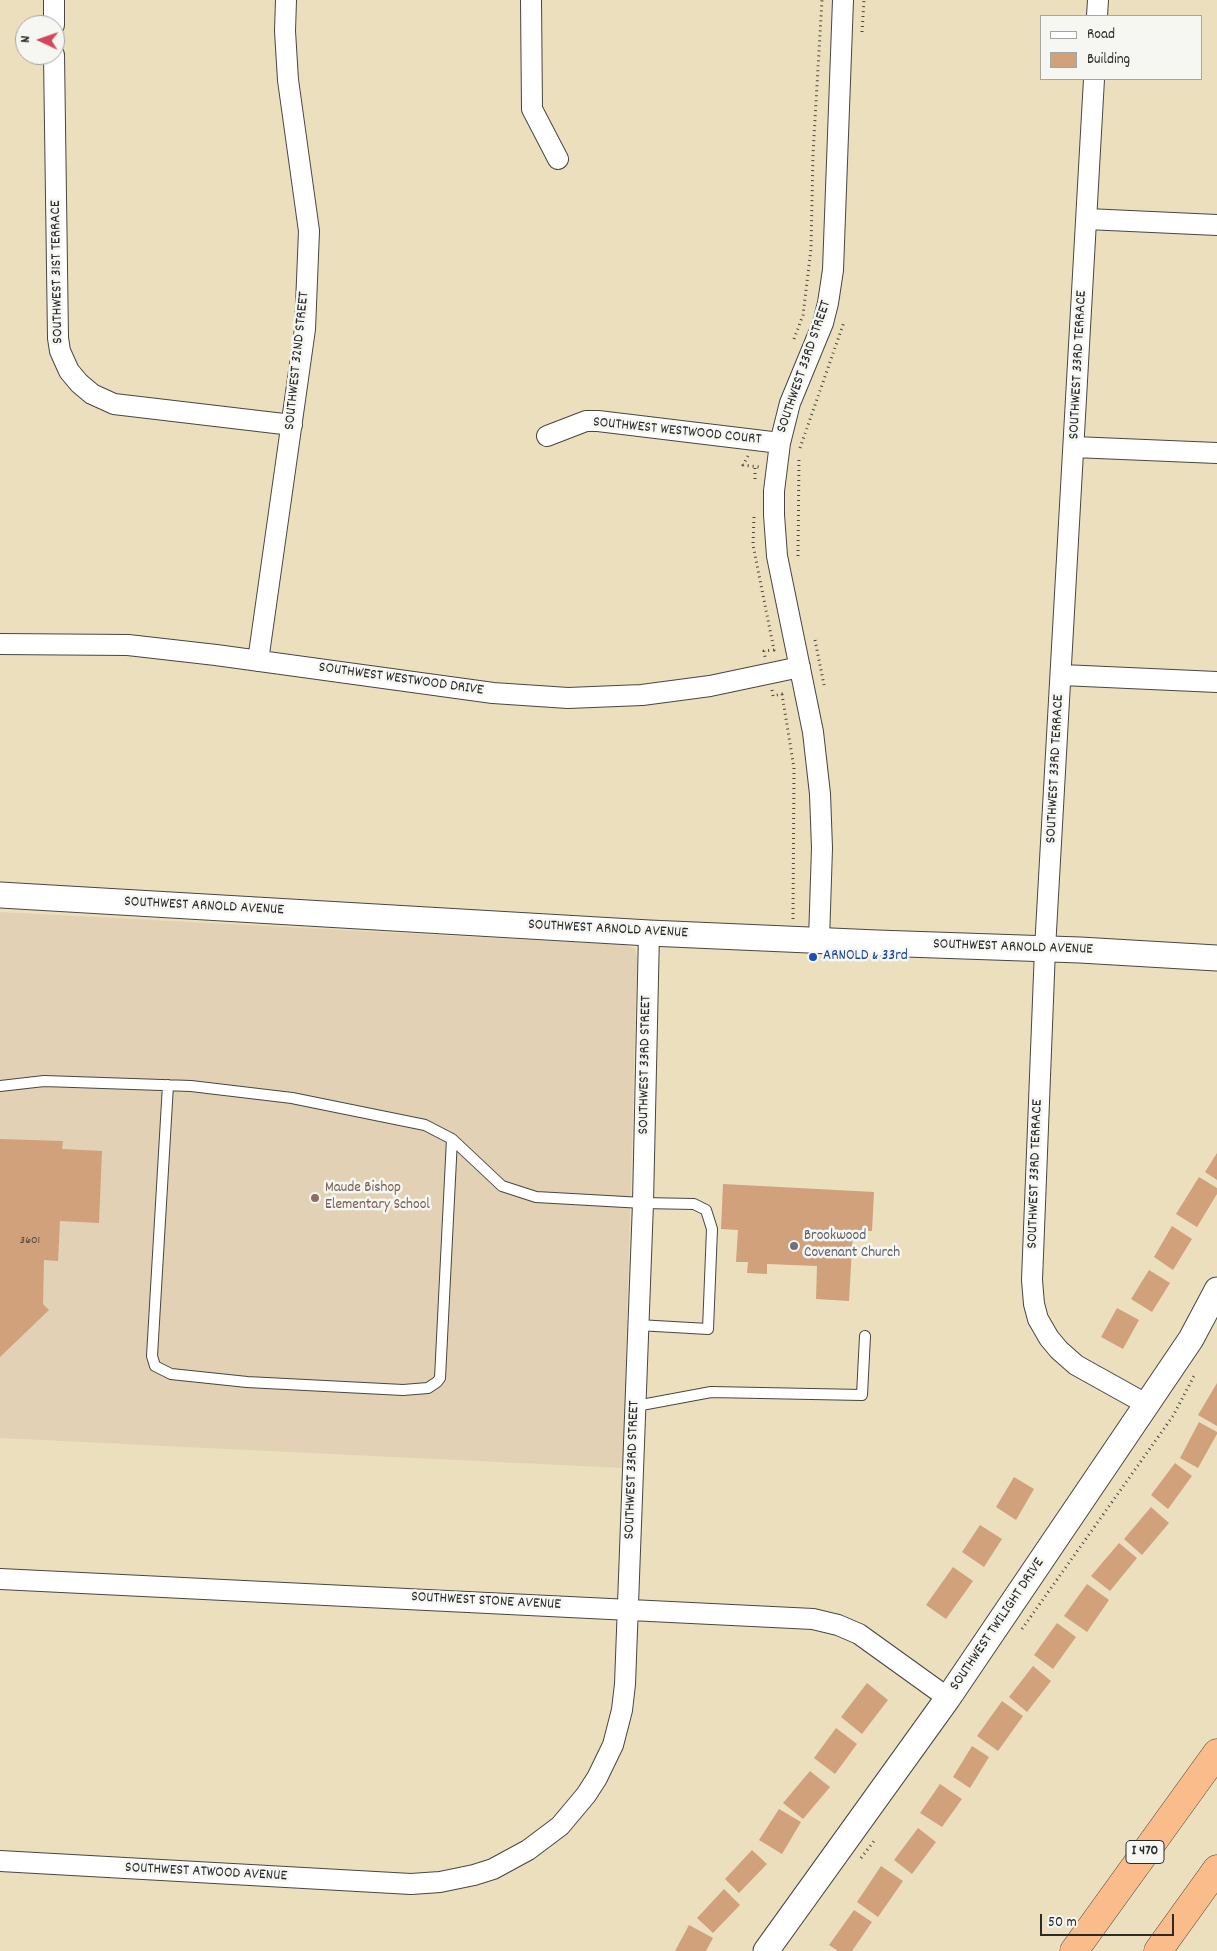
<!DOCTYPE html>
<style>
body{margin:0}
#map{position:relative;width:1217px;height:1951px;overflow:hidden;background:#ecdfbd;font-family:Dekko,sans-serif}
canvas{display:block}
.legend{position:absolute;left:1040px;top:15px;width:162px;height:65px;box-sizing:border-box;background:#f6f6f2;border:1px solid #a5a5a2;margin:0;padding:6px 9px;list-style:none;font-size:15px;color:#2b2b2b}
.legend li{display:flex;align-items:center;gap:10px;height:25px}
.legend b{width:25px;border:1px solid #a5a5a2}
.north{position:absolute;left:15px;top:15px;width:50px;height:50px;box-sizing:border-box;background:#f6f6f2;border:1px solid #a5a5a2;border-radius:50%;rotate:273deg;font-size:14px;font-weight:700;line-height:20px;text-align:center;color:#2b2b2b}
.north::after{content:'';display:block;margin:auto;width:18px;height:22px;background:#d1495b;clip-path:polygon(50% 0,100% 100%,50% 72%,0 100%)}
.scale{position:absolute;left:1040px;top:1914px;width:134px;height:22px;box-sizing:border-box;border:2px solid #2b2b2b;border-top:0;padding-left:6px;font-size:15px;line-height:18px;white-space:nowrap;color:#2b2b2b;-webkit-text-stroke:4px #f6f6f2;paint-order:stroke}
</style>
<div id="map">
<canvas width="1217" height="1951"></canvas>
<ul class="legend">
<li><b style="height:6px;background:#fff"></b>Road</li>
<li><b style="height:14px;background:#d1a17b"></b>Building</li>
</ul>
<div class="north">N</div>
<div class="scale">50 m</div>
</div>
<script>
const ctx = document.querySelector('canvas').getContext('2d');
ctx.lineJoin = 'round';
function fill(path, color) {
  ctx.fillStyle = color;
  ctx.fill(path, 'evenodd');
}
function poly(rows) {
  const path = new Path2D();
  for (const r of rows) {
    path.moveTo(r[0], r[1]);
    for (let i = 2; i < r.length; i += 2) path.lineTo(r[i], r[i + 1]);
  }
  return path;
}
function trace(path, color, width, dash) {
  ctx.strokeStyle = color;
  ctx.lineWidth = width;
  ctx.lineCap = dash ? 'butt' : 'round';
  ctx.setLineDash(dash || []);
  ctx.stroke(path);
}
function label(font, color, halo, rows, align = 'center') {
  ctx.font = font + ' Dekko,sans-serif';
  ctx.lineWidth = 5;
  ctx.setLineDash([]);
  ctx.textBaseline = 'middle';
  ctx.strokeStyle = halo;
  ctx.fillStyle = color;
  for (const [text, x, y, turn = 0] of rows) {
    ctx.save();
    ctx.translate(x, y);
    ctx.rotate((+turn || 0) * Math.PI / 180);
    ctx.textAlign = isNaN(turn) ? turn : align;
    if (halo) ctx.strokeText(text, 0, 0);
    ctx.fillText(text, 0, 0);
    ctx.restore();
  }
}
const built = poly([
 [0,912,625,945,635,949,637,959,623,1468,0,1438]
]);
const building = poly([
 [0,1139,63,1141,62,1149,102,1151,99,1223,60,1221,58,1261,44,1260,43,1304,49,1310,0,1357],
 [1217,1153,1217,1180,1205,1172],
 [1199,1177,1217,1188,1217,1194,1197,1227,1176,1214],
 [723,1184,874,1192,872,1231,853,1230,849,1301,816,1299,817,1266,767,1264,767,1274,747,1273,748,1262,736,1262,738,1230,721,1229],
 [1172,1226,1192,1239,1173,1270,1154,1257],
 [1149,1270,1170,1283,1152,1312,1131,1299],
 [1117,1308,1139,1320,1123,1349,1101,1337],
 [1217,1383,1217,1426,1198,1415],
 [1199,1422,1217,1432,1217,1434,1198,1468,1180,1458],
 [1175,1463,1192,1476,1168,1509,1151,1495],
 [1014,1477,1034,1489,1016,1520,996,1507],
 [1151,1507,1169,1523,1142,1555,1124,1539],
 [980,1525,1002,1539,984,1567,962,1552],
 [1119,1543,1137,1558,1110,1591,1091,1576],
 [953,1567,973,1581,946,1619,926,1605],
 [1087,1584,1109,1600,1087,1632,1064,1616],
 [1057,1623,1076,1637,1053,1669,1034,1655],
 [1033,1666,1051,1681,1027,1712,1009,1697],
 [867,1683,888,1700,862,1734,841,1717],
 [1002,1701,1023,1716,998,1751,977,1736],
 [836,1728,857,1744,835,1774,814,1758],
 [972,1746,989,1757,970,1788,953,1777],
 [810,1771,830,1787,803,1819,783,1803],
 [940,1784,962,1799,942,1827,920,1813],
 [779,1809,801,1822,782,1854,759,1840],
 [918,1828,936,1842,912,1874,894,1860],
 [752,1850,767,1864,739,1893,725,1879],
 [881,1866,903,1881,878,1917,857,1902],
 [724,1889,740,1905,713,1933,697,1918],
 [854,1910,872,1922,852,1951,838,1951,829,1945],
 [689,1925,713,1938,706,1951,675,1951]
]);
const path = poly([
 [862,32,864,0],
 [794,339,803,315,811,249,813,154,822,0],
 [800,448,844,322],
 [748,456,743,465,759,467],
 [755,479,755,467],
 [754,517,753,545,774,650,764,651,765,657],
 [798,556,799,457],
 [815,640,824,685],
 [772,690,773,696,786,693],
 [782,694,794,768,793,920],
 [1022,1629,1173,1416,1195,1374],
 [861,1858,874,1841]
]);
const service = poly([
 [168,1085,152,1356,155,1366,171,1374,247,1382,403,1390,428,1388,437,1382,440,1378,452,1139],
 [0,1086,44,1081,191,1086,292,1098,425,1125,452,1139,502,1186,536,1197,643,1203,694,1204,706,1210,712,1229,708,1329,638,1325],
 [636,1406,711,1392,862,1395,865,1336]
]);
const minor = poly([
 [54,0,54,25],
 [531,0,532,109,558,159],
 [1097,16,1098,0],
 [54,55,58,338,60,351,69,371,79,383,92,394,114,404,292,425],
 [1094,79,1045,949,1032,1280,1034,1304,1038,1319,1049,1338,1059,1350,1076,1365,1146,1404],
 [1087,219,1217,225],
 [547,436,586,421,598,421,780,443],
 [1074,447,1217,453],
 [0,644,128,645,216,655,493,693,568,698,642,695,710,686,800,667],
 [258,661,305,329,309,231,288,80,285,31,286,0],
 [1062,675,1217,682],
 [819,940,822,848,820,794,813,732,777,556,774,515,774,491,780,443,790,403,823,323,828,303,833,270,843,0],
 [0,1579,813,1619,838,1625,859,1634,948,1698],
 [0,1861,411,1884,440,1882,474,1875,493,1869,528,1850,560,1826,586,1795,597,1778,613,1745,622,1710,625,1684,643,1203,649,933]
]);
const tertiary = poly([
 [0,895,649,933,877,943,1080,950,1217,958],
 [766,1951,948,1698,1191,1339,1217,1290]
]);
const motorway = poly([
 [1074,1951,1217,1753],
 [1158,1951,1217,1869]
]);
const markers = [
 [813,957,5,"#1a4fb4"],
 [315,1198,5,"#8d6e63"],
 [794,1246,5,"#6b7280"]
];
const numberNames = [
 ["3601",30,1241]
];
const shields = [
 [1145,1852,38]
];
const shieldNames = [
 ["I 470",1145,1852]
];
const streetNames = [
 ["SOUTHWEST 31ST TERRACE",58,272,-91],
 ["SOUTHWEST 32ND STREET",298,361,-84],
 ["SOUTHWEST 33RD TERRACE",1079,365,-87],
 ["SOUTHWEST 33RD STREET",805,367,-71],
 ["SOUTHWEST WESTWOOD COURT",677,432,6],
 ["SOUTHWEST WESTWOOD DRIVE",401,680,8],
 ["SOUTHWEST 33RD TERRACE",1056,769,-87],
 ["SOUTHWEST ARNOLD AVENUE",204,907,3],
 ["SOUTHWEST ARNOLD AVENUE",608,930,3],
 ["SOUTHWEST ARNOLD AVENUE",1013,948,2],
 ["SOUTHWEST 33RD STREET",646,1065,-89],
 ["SOUTHWEST 33RD TERRACE",1036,1174,-88],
 ["SOUTHWEST 33RD STREET",633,1470,-88],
 ["SOUTHWEST STONE AVENUE",486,1602,3],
 ["SOUTHWEST TWILIGHT DRIVE",998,1625,-56],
 ["SOUTHWEST ATWOOD AVENUE",206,1873,3]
];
const transitNames = [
 ["ARNOLD & 33rd",823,957]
];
const educationNames = [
 ["Maude Bishop",325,1189],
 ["Elementary School",325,1206]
];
const worshipNames = [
 ["Brookwood",804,1237],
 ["Covenant Church",804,1254]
];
fill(built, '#e2d1b4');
fill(building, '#d1a17b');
trace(service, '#484641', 12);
trace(minor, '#484641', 22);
trace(tertiary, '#484641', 27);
trace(motorway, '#484641', 29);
trace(path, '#484641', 3, [1, 4]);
trace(service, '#fff', 10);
trace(minor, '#fff', 20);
trace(tertiary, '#fff', 25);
trace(motorway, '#f9bc8a', 28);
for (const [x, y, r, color] of markers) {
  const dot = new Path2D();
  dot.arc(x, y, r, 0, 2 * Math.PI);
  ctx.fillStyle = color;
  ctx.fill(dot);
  trace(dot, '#f6f6f2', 2);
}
label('12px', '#54483f', null, numberNames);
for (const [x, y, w] of shields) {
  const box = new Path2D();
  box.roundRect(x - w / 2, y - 11.5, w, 23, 4);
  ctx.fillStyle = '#f6f6f2';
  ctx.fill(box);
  trace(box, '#2b2b2b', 1);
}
label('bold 14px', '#2b2b2b', null, shieldNames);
label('15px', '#2b2b2b', '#f6f6f2', streetNames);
label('15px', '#164399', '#f6f6f2', transitNames, 'left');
label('15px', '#785e54', '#f6f6f2', educationNames, 'left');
label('15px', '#5b616d', '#f6f6f2', worshipNames, 'left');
</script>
